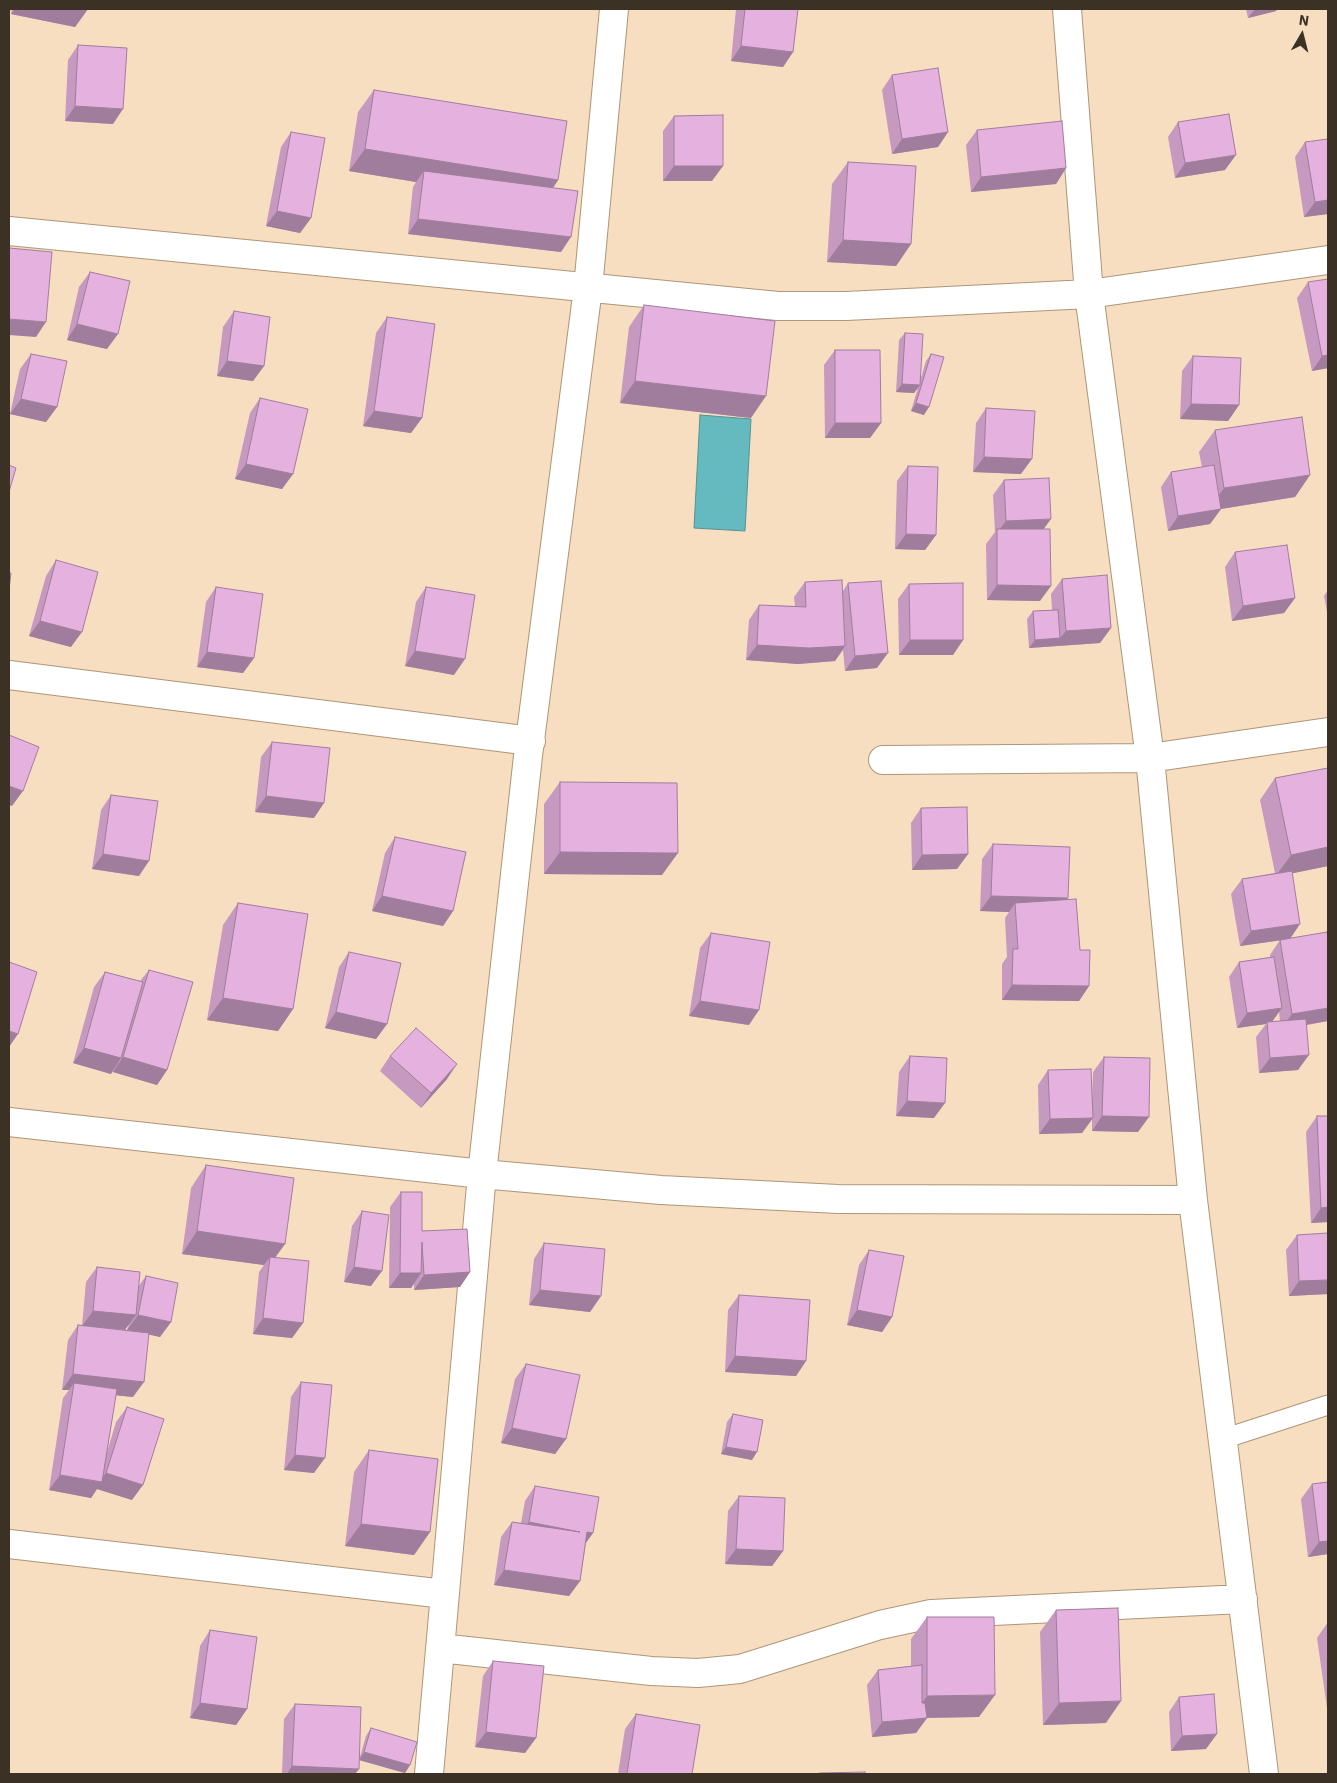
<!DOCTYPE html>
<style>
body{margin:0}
#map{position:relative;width:1337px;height:1783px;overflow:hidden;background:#f7dec0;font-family:"IBM Plex Sans",sans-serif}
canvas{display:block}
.frame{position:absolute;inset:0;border:10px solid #3b3125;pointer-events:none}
.north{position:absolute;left:1277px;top:10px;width:50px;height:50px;-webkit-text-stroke:4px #f7dec0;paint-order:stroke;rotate:8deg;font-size:14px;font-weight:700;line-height:20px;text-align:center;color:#3b3125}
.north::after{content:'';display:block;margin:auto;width:18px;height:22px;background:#3b3125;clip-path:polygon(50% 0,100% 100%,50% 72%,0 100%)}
</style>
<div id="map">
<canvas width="1337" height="1783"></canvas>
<div class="frame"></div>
<div class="north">N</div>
</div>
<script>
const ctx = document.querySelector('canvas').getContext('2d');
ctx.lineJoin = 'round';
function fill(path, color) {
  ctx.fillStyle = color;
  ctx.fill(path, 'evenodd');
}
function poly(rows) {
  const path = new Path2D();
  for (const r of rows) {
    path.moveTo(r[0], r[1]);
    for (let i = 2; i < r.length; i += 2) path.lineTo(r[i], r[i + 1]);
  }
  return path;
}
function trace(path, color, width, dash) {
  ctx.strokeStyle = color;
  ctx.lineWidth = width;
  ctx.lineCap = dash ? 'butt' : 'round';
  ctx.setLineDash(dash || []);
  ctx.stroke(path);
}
const water = poly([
 [700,415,751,419,745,531,694,528,700,415]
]);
const service = poly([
 [1223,1439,1328,1405]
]);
const minor = poly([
 [1067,9,1089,294,1150,758,1193,1200,1264,1774],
 [9,231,778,306,846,306,1089,294,1328,260],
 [9,675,531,741],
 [883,760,1150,758,1328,732],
 [9,1122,482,1174,661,1190,838,1199,1193,1200],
 [9,1544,445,1594],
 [440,1648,651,1671,698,1673,740,1669,880,1625,931,1614,1243,1599],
 [429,1774,482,1174,528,756,588,288,614,9]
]);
const wall = poly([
 [12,9,88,9,75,27,11,14],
 [736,9,798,9,793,52,783,67,731,61],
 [1246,9,1277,9,1276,11,1248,18],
 [78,45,113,124,65,121,68,60],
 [892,75,948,132,938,147,892,154,882,90],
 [374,90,558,180,553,188,561,252,408,234,413,187,416,182,349,171,358,112],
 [674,116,712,181,663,181,663,131],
 [1178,122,1225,170,1175,178,1168,137],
 [977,130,1066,168,1056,184,971,192,966,145],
 [291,132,311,218,300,233,266,226,281,147],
 [1305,142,1328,214,1304,217,1295,157],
 [848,162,911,244,896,266,827,262,832,184],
 [90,272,107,349,67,340,79,287],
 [1308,282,1328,368,1312,371,1297,298],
 [644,305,751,418,620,403,629,327],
 [234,311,264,366,253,381,217,376,223,327],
 [387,317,422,418,411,433,363,426,376,333],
 [905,333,920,381,926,361,931,354,924,415,911,411,918,388,914,393,896,392,899,340],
 [835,350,881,423,870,438,825,438,824,365],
 [31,354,57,407,46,422,10,414,20,369],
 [1193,356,1239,405,1228,421,1180,419,1182,371],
 [260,398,293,474,282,489,235,479,250,413],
 [986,408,1021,474,973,472,976,423],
 [1215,430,1310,475,1295,497,1221,509,1210,524,1168,531,1161,487,1171,472,1202,467,1199,452],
 [908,466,936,535,925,550,895,549,897,481],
 [1004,480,1044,529,1040,601,987,600,986,544,995,532,993,495],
 [1235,552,1295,598,1284,613,1232,621,1225,567],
 [56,560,71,647,29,636,46,576],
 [1062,579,1111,628,1100,643,1029,648,1027,619,1033,611,1052,610,1051,594],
 [805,582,843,591,848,583,877,668,845,671,843,650,835,661,798,664,746,660,749,620,759,605,795,606,794,597],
 [909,584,963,640,953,655,899,655,898,599],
 [216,587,254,658,243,673,197,667,206,602],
 [426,587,454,675,405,666,416,602],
 [1328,590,1328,617,1324,596],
 [272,742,314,818,255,812,261,757],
 [1328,768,1328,866,1292,873,1290,939,1328,939,1328,1021,1307,1025,1298,1070,1259,1073,1256,1037,1266,1024,1237,1028,1229,977,1239,962,1270,957,1270,955,1280,940,1288,939,1240,946,1231,894,1242,879,1275,873,1260,800,1275,778],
 [1279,1012,1280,1021,1272,1022],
 [560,782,662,875,544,874,544,804],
 [111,795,139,876,92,869,101,810],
 [921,808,968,854,957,869,912,870,911,823],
 [395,837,453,911,443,926,372,911,385,853],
 [993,844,1067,899,1089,986,1079,1001,1002,1000,1002,964,1007,957,1005,918,1009,912,980,911,982,859],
 [238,903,293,1009,278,1031,207,1020,223,925],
 [711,933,749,1025,689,1016,700,948],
 [349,952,387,1024,376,1039,325,1028,339,967],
 [149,970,167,1070,157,1085,113,1072,114,1069,111,1074,73,1063,94,987,105,972,140,981],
 [390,1056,447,1079,421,1108,380,1071],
 [910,1056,934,1118,896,1116,899,1072],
 [1104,1057,1138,1132,1092,1131,1092,1119,1082,1133,1039,1134,1038,1085,1048,1070,1092,1101,1093,1072],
 [1317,1116,1328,1116,1328,1222,1311,1223,1306,1132],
 [206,1165,285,1244,275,1257,303,1323,292,1338,253,1334,259,1272,264,1265,182,1254,191,1188],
 [401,1192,422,1231,470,1272,460,1287,414,1290,414,1284,411,1288,389,1288,390,1207],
 [362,1211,371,1286,344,1282,352,1226],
 [1297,1235,1328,1294,1289,1296,1286,1250],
 [544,1243,601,1296,590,1312,529,1305,534,1259],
 [869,1250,892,1317,882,1332,847,1325,859,1265],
 [97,1267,138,1287,146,1276,171,1322,160,1337,149,1334,133,1397,116,1395,107,1452,116,1422,127,1407,132,1500,97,1489,91,1498,49,1490,63,1398,69,1390,62,1390,68,1340,78,1325,82,1326,86,1282],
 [129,1325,127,1330,112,1329],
 [739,1295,806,1361,796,1376,725,1372,728,1310],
 [526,1364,566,1439,555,1454,501,1443,515,1379],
 [301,1382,314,1473,284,1470,291,1397],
 [733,1414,752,1460,721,1454,727,1422],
 [369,1450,430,1532,414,1555,345,1546,354,1472],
 [1328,1482,1328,1554,1308,1557,1301,1499,1312,1484],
 [535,1486,593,1533,586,1543,580,1581,569,1596,494,1585,501,1537,512,1522,521,1523,525,1501],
 [739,1496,783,1551,772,1566,725,1564,728,1511],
 [1056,1610,1106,1723,1043,1725,1040,1632],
 [927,1617,979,1717,927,1718,916,1733,872,1737,867,1685,878,1670,911,1666,911,1639],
 [1328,1622,1328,1708,1327,1708,1317,1638],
 [210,1630,247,1709,236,1725,190,1718,200,1646],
 [493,1661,536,1738,525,1753,475,1747,483,1676],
 [1179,1697,1206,1749,1171,1751,1169,1712],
 [295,1704,359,1769,355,1774,282,1774,284,1719],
 [636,1714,692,1774,618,1774,625,1729],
 [371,1728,410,1765,405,1773,359,1760,366,1736]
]);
const shadedWall = poly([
 [15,9,88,9,75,27,11,14],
 [1131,9,1168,9,1131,10],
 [1255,9,1277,9,1276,11,1248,18],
 [741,46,793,52,783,67,731,61],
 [75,106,123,109,113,124,65,121],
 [948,132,938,147,892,154,902,139],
 [365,149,558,180,543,203,424,171,416,182,349,171],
 [1236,155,1225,170,1175,178,1185,163],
 [674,166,723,166,712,181,663,181],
 [1066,168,1056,184,971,192,981,177],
 [1328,200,1328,214,1304,217,1315,202],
 [277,211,311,218,300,233,266,226],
 [418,219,571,237,561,252,408,234],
 [843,240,911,244,896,266,827,262],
 [9,319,46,322,36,337,9,335],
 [77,324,118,334,107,349,67,340],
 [1328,355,1328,368,1312,371,1322,356],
 [227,361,264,366,253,381,217,376],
 [635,381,766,396,751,418,620,403],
 [902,384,920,385,914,393,896,392],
 [21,399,57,407,46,422,10,414],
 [916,403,929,407,924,415,911,411],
 [1191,404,1239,405,1228,421,1180,419],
 [374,411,422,418,411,433,363,426],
 [835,423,881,423,870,438,825,438],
 [984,457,1032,459,1021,474,973,472],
 [246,464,293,474,282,489,235,479],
 [1310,475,1295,497,1208,511,1224,488],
 [1221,509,1210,524,1168,531,1178,516],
 [1051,519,1040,534,997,533,1006,521],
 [906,534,936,535,925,550,895,549],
 [997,585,1051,586,1040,601,987,600],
 [1295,598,1284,613,1232,621,1243,606],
 [40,621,82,632,71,647,29,636],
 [1111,628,1100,643,1029,648,1035,640,1060,638,1066,631],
 [910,640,963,640,953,655,899,655],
 [757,645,845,646,835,661,798,664,746,660],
 [415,651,465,659,454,675,405,666],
 [207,652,254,658,243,673,197,667],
 [888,653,877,668,845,671,855,656],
 [9,786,23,791,12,806,9,805],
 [266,796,324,803,314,818,255,812],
 [1328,847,1328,866,1275,877,1291,855],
 [560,852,678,853,662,875,544,874],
 [103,854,149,861,139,876,92,869],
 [968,854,957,869,912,870,922,855],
 [382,896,453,911,443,926,372,911],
 [991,896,1068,898,1058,913,1015,903,1009,912,980,911],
 [1300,924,1290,939,1240,946,1251,931],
 [1012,985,1089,986,1079,1001,1002,1000],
 [223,998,293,1009,278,1031,207,1020],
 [700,1001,759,1010,749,1025,689,1016],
 [1282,1008,1271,1023,1267,1022,1266,1024,1237,1028,1247,1013],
 [1328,1008,1328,1021,1281,1029,1292,1014],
 [336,1012,387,1024,376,1039,325,1028],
 [9,1031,18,1034,9,1047],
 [84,1048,121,1058,111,1074,73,1063],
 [1309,1055,1298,1070,1259,1073,1270,1058],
 [123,1057,167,1070,157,1085,113,1072],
 [457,1064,447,1079,421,1108,431,1093],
 [907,1101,945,1103,934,1118,896,1116],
 [1102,1116,1149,1117,1138,1132,1092,1131],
 [1093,1118,1082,1133,1039,1134,1050,1119],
 [1328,1207,1328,1222,1311,1223,1321,1208],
 [197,1231,285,1244,269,1266,270,1257,264,1265,182,1254],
 [354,1267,382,1271,371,1286,344,1282],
 [470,1272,460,1287,414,1290,424,1275],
 [400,1273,421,1273,411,1288,389,1288],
 [1328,1280,1328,1294,1289,1296,1299,1281],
 [540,1290,601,1296,590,1312,529,1305],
 [857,1310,892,1317,882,1332,847,1325],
 [93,1311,136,1315,125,1330,82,1326],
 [138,1315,171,1322,160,1337,127,1330],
 [263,1318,303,1323,292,1338,253,1334],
 [735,1356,806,1361,796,1376,725,1372],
 [73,1374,144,1382,133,1397,73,1391,74,1383,69,1390,62,1390],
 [512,1428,566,1439,555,1454,501,1443],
 [726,1447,757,1452,752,1460,721,1454],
 [295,1455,325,1458,314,1473,284,1470],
 [106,1473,143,1485,132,1500,97,1489,91,1498,49,1490,60,1475,99,1482],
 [529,1522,580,1532,519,1537],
 [361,1524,430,1532,414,1555,345,1546],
 [587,1532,593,1533,582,1548],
 [1328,1541,1328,1554,1308,1557,1319,1542],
 [736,1549,783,1551,772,1566,725,1564],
 [504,1570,580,1581,569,1596,494,1585],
 [995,1695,979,1717,911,1718,927,1696],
 [1121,1701,1106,1723,1043,1725,1059,1703],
 [200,1703,247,1709,236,1725,190,1718],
 [927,1718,916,1733,872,1737,882,1722],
 [486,1732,536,1738,525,1753,475,1747],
 [1217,1734,1206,1749,1171,1751,1182,1736],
 [364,1752,410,1765,405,1773,359,1760],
 [292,1766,359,1769,355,1774,287,1774]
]);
const building = poly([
 [745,9,798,9,793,52,741,46,745,9],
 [78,45,127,48,123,109,75,106,78,45],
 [938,68,948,132,902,139,892,75,938,68],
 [374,90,567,121,558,180,365,149,374,90],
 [1229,114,1236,155,1185,163,1178,122,1229,114],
 [723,115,723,166,674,166,674,116,723,115],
 [1062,121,1066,168,981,177,977,130,1062,121],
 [291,132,325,138,311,218,277,211,291,132],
 [1328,139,1328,200,1315,202,1305,142,1328,139],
 [848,162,916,166,911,244,843,240,848,162],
 [424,171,578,191,571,237,418,219,424,171],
 [9,248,52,252,46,322,9,319,9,248],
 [90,272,130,281,118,334,77,324,90,272],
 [1328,279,1328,355,1322,356,1308,282,1328,279],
 [644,305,775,321,766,396,635,381,644,305],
 [234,311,270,317,264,366,227,361,234,311],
 [387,317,435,324,422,418,374,411,387,317],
 [905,333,923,334,920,385,902,384,905,333],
 [835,350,880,350,881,423,835,423,835,350],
 [31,354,67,361,57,407,21,399,31,354],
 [931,354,944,357,929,407,916,403,931,354],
 [1193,356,1241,358,1239,405,1191,404,1193,356],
 [260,398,308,409,293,474,246,464,260,398],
 [986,408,1035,411,1032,459,984,457,986,408],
 [1302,417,1310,475,1224,488,1215,430,1302,417],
 [9,465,16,468,9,492,9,465],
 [1214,465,1221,509,1178,516,1171,472,1214,465],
 [908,466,938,467,936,535,906,534,908,466],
 [1049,478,1051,519,1006,521,1004,480,1049,478],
 [997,529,1050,529,1051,586,997,585,997,529],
 [1287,545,1295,598,1243,606,1235,552,1287,545],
 [56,560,98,572,82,632,40,621,56,560],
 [9,573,11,573,9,590,9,573],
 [1107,575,1111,628,1066,631,1062,579,1107,575],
 [842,580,845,646,809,648,757,645,759,605,806,607,805,582,842,580],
 [881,581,888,653,855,656,848,583,881,581],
 [963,583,963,640,910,640,909,584,963,583],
 [216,587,263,594,254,658,207,652,216,587],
 [426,587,475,595,465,659,415,651,426,587],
 [1058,610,1060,638,1035,640,1033,611,1058,610],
 [9,735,39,747,23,791,9,786,9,735],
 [272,742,330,748,324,803,266,796,272,742],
 [1328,768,1328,847,1291,855,1275,778,1328,768],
 [560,782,677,783,678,853,560,852,560,782],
 [111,795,158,801,149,861,103,854,111,795],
 [967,807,968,854,922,855,921,808,967,807],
 [395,837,466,852,453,911,382,896,395,837],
 [993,844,1070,847,1068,898,991,896,993,844],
 [1292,871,1300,924,1251,931,1242,879,1292,871],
 [1076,899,1080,950,1090,950,1089,986,1012,985,1013,949,1018,949,1015,903,1076,899],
 [238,903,308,914,293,1009,223,998,238,903],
 [1327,932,1328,939,1328,1008,1292,1014,1280,940,1327,932],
 [711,933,770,942,759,1010,700,1001,711,933],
 [349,952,401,963,387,1024,336,1012,349,952],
 [1274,957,1282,1008,1247,1013,1239,962,1274,957],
 [9,962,37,972,18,1034,9,1031,9,962],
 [149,970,193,982,167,1070,123,1057,149,970],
 [105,972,143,982,121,1058,84,1048,105,972],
 [1306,1019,1309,1055,1270,1058,1267,1022,1306,1019],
 [416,1028,457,1064,431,1093,390,1056,416,1028],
 [910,1056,947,1058,945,1103,907,1101,910,1056],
 [1104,1057,1150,1058,1149,1117,1102,1116,1104,1057],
 [1091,1069,1093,1118,1050,1119,1048,1070,1091,1069],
 [1317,1116,1328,1116,1328,1207,1321,1208,1317,1116],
 [206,1165,294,1178,285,1244,197,1231,206,1165],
 [401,1192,422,1192,422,1231,467,1229,470,1272,424,1275,422,1242,421,1273,400,1273,401,1192],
 [362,1211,389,1215,382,1271,354,1267,362,1211],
 [1328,1233,1328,1280,1299,1281,1297,1235,1328,1233],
 [544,1243,605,1249,601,1296,540,1290,544,1243],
 [869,1250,904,1256,892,1317,857,1310,869,1250],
 [270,1257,309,1261,303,1323,263,1318,270,1257],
 [97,1267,140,1272,136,1315,93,1311,97,1267],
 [146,1276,178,1283,171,1322,138,1315,146,1276],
 [739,1295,810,1300,806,1361,735,1356,739,1295],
 [78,1325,149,1333,144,1382,73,1374,78,1325],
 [526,1364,580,1375,566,1439,512,1428,526,1364],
 [301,1382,332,1385,325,1458,295,1455,301,1382],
 [74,1383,117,1389,102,1482,60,1475,74,1383],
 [127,1407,164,1419,143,1485,106,1473,127,1407],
 [733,1414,763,1420,757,1452,726,1447,733,1414],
 [369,1450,438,1459,430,1532,361,1524,369,1450],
 [1328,1482,1328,1541,1319,1542,1312,1484,1328,1482],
 [535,1486,599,1497,593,1533,587,1532,580,1581,504,1570,512,1522,580,1532,529,1522,535,1486],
 [739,1496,785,1498,783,1551,736,1549,739,1496],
 [1118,1608,1121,1701,1059,1703,1056,1610,1118,1608],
 [927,1617,994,1617,995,1695,927,1696,927,1617],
 [210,1630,257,1637,247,1709,200,1703,210,1630],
 [493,1661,544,1666,536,1738,486,1732,493,1661],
 [922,1665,922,1703,925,1703,927,1718,882,1722,878,1670,922,1665],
 [1214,1694,1217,1734,1182,1736,1179,1697,1214,1694],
 [295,1704,361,1707,359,1769,292,1766,295,1704],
 [636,1714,700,1725,692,1774,627,1774,636,1714],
 [371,1728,417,1742,410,1765,364,1752,371,1728],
 [865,1772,865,1774,819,1774,819,1773,865,1772]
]);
fill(water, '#64babf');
trace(water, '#589191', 1);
trace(service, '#ad9679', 21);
trace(minor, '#ad9679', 30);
trace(service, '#fff', 19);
trace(minor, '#fff', 28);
fill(wall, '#c599c0');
fill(shadedWall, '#a07d9c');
fill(building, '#e5b2df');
trace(building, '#a07d9c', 1);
</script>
